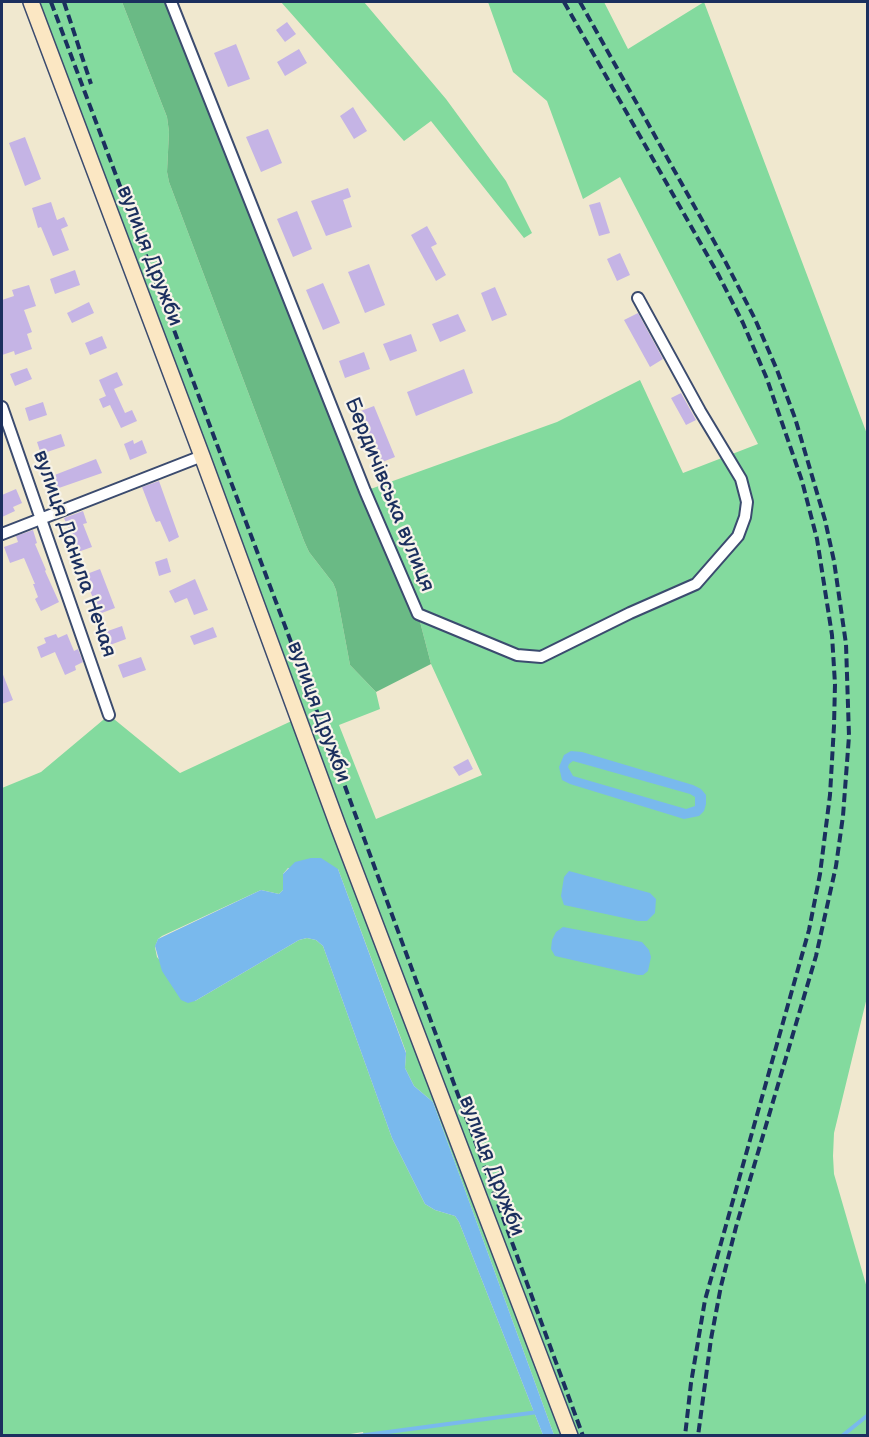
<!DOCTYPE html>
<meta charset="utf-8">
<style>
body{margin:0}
#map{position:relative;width:869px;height:1437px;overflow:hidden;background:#f0e8cf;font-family:"Balsamiq Sans",sans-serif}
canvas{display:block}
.frame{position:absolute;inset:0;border:3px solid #1b2f5e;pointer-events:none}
</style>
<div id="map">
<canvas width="869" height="1437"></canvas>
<div class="frame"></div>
</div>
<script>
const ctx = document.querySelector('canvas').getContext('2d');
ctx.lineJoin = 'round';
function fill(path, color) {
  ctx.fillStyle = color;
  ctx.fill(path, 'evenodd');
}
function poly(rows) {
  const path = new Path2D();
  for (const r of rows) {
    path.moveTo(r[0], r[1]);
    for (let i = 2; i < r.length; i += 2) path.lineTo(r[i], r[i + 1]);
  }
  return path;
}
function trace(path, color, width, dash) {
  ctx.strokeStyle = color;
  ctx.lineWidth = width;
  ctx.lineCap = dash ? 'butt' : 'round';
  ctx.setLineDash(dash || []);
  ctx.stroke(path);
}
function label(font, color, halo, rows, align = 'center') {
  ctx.font = font + ' "Balsamiq Sans",sans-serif';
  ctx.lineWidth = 4.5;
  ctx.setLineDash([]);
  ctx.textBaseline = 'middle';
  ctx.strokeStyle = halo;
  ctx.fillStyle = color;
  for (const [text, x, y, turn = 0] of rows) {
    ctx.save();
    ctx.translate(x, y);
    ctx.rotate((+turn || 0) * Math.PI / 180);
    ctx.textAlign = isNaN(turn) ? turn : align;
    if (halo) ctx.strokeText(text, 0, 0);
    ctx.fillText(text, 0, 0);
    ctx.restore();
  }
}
const green = poly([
 [31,2,122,2,167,117,169,132,167,172,169,182,304,541,309,552,333,583,336,590,350,665,376,692,380,709,339,725,376,819,482,775,431,664,418,614,365,491,557,422,640,380,683,473,758,444,620,177,583,199,547,101,513,72,488,2,604,2,628,49,704,2,867,434,868,993,834,1133,833,1156,834,1174,867,1288,867,1435,554,1435,433,1102,414,1086,405,1068,406,1052,338,869,288,868,283,874,283,890,279,894,261,890,162,936,158,939,155,947,157,957,195,1001,299,940,307,938,316,940,323,946,392,1138,425,1204,435,1210,455,1216,459,1222,543,1435,364,1436,363,1432,338,1436,2,1436,2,788,41,772,109,715,180,773,298,718],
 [281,2,364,2,446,99,506,181,532,233,524,238,431,121,404,141]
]);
const forest = poly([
 [122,2,171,2,418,614,431,664,376,692,350,665,336,590,333,583,309,552,304,541,169,182,167,172,169,132,167,117]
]);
const water = poly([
 [571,751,582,752,693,785,701,789,706,795,706,804,704,811,699,816,684,819,570,784,562,780,559,767,564,755],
 [573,761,690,794,695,797,695,806,686,809,573,776,568,767,569,764],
 [311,858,321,858,338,869,406,1053,405,1068,414,1086,433,1102,554,1435,543,1435,459,1222,455,1216,435,1210,425,1204,392,1138,323,946,316,940,307,938,299,940,195,1001,188,1003,181,1000,162,971,155,946,158,939,261,890,279,894,283,890,283,874,295,862],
 [569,871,650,893,656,899,655,913,647,921,638,921,564,905,561,896,564,877],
 [563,927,642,942,649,950,651,957,648,971,643,975,638,975,555,956,551,949,552,940,556,932]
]);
const stream = poly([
 [358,1436,538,1412],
 [842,1436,868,1415]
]);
const building = poly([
 [287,22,296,34,285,42,276,30],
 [236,44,250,79,228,87,214,53],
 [299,49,307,63,285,76,277,62],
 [353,107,367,131,354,139,340,116],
 [268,129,282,163,261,172,246,137],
 [25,137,41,179,25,186,9,143],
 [348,188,351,197,343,200,352,227,326,236,311,201],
 [51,202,57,220,64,217,68,226,61,229,69,250,53,256,41,227,38,228,32,208],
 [600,202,610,233,599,236,589,205],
 [297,211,312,249,293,257,277,219],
 [427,226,437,244,431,247,446,275,436,281,411,235],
 [620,253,630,275,617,281,607,259],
 [369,264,385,305,365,313,348,272],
 [75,270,80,285,55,294,50,279],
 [323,283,340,323,323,330,306,290],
 [29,285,36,306,24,310,32,332,27,334,32,349,15,355,14,351,2,355,2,300,14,296,12,290],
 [495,287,507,315,492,321,481,293],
 [89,302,94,313,72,323,67,313],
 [638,313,663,359,650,367,624,320],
 [458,314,466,331,440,342,432,324],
 [411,334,417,351,390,361,383,344],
 [102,336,107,348,90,355,85,343],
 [364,352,370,369,345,378,339,361],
 [27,368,32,379,15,386,10,374],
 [464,369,473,393,416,416,407,392],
 [117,372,123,385,114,389,125,413,132,410,137,421,121,428,110,405,103,408,99,399,106,396,99,380],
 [681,393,696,420,686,425,671,398],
 [43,402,47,415,29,421,25,408],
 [374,406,395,457,375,465,353,414],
 [61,434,65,446,41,454,37,442],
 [133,440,134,444,142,440,147,453,130,460,124,444],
 [96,459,102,473,56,489,52,476],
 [159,481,179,537,169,542,160,521,156,522,152,513,142,487],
 [16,489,22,503,13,507,15,511,2,517,2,495],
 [83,511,87,523,83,524,92,547,78,552,64,518],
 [33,530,37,543,35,544,46,570,45,571,59,602,41,611,35,599,38,597,33,584,35,584,24,558,10,563,4,547,18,542,16,536],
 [167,558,171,572,159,576,155,562],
 [100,569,115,608,99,614,84,575],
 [195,579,208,610,194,615,187,598,175,603,169,591],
 [122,626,126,639,110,645,105,632],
 [213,627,217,637,194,645,190,636],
 [56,634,58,638,67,634,74,651,78,649,83,662,75,666,76,670,65,675,55,652,41,658,37,647,46,643,44,638],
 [141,657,146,670,123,678,118,665],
 [2,672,13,700,2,704],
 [468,759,473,769,459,776,453,767]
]);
const street = poly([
 [171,2,365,491,418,614,517,655,541,657,630,613,696,584,738,536,745,517,747,502,741,479,700,411,638,298],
 [2,407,109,715],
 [2,534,202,456]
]);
const secondary = poly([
 [31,2,202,456,338,826,570,1436]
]);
const rail = poly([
 [51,2,339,770,583,1436],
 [64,2,91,84],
 [564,2,718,274,743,323,767,379,802,481,817,539,832,635,835,684,834,726,830,795,820,874,809,930,705,1300,691,1383,685,1436],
 [580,2,725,261,755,319,777,370,795,418,825,520,834,561,846,644,849,736,843,816,836,866,816,956,736,1227,721,1286,711,1339,698,1436]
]);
const streetNames = [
 ["вулиця Дружби",149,256,69],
 ["Бердичівська вулиця",389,495,68],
 ["вулиця Данила Нечая",74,554,71],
 ["вулиця Дружби",318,712,70],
 ["вулиця Дружби",491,1166,69]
];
fill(green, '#83da9e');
fill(forest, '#6aba85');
fill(water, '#79b9ed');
trace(stream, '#79b9ed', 4);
fill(building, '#c5b4e5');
trace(street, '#3b4b6f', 14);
trace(secondary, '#3b4b6f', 18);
trace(street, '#fff', 10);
trace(secondary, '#fbe7c3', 15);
trace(rail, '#1b2f5e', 4, [9, 4.5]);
label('21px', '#1b2f5e', '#f7f3e8', streetNames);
</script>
